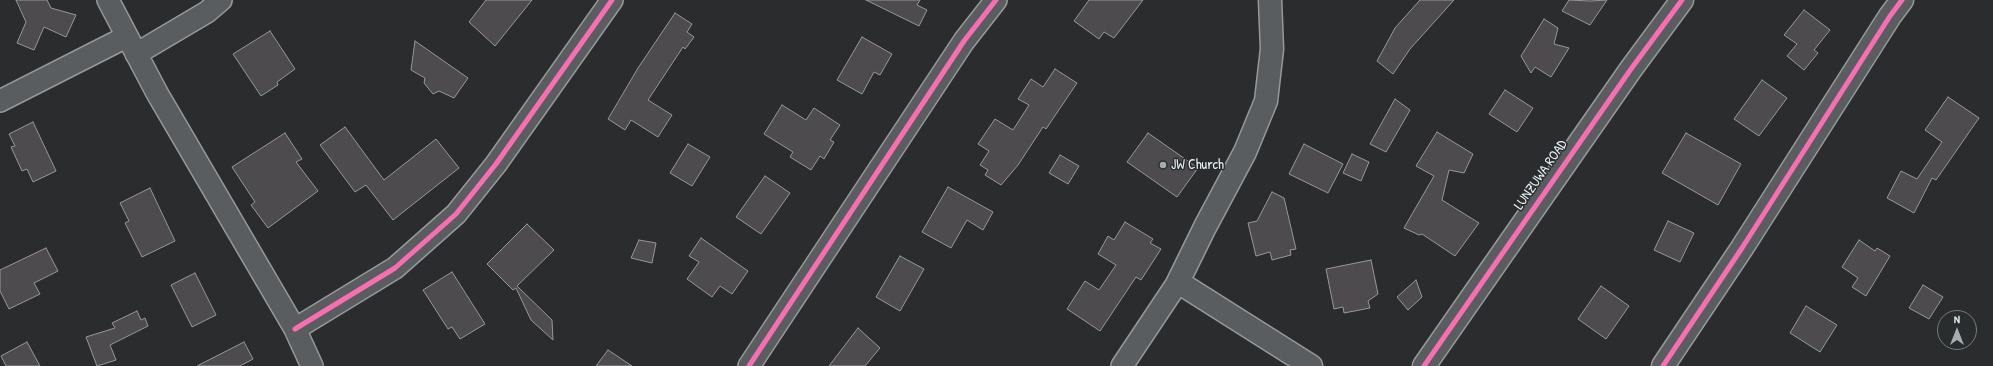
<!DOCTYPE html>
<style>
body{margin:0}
#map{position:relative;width:1993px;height:366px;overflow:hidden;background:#2b2c2d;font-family:"Patrick Hand",sans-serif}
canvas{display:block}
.north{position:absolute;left:1937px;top:310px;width:40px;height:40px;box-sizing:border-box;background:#2a2d2e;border:1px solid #767b7f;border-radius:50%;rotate:0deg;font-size:11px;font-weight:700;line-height:16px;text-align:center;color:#e8f1f8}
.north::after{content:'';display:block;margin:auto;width:14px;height:18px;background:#a6acb1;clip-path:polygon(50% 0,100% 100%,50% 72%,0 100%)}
</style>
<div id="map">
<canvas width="1993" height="366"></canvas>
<div class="north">N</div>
</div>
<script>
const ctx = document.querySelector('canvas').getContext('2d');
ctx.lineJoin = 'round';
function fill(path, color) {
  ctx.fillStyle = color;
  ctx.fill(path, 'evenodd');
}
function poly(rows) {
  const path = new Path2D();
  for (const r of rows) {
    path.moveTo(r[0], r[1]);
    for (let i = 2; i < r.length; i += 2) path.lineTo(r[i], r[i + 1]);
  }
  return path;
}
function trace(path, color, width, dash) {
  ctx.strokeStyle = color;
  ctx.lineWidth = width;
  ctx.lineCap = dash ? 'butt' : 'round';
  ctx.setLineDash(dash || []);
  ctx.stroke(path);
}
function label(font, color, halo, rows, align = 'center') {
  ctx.font = font + ' "Patrick Hand",sans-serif';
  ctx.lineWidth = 3;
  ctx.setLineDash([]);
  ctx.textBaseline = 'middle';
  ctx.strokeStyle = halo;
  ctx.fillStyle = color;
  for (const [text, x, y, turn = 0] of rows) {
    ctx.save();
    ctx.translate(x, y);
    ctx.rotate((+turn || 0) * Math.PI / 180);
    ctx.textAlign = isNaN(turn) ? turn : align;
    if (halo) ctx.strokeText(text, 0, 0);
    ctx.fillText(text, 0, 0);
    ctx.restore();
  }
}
const building = poly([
 [16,0,47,0,51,8,76,15,66,37,44,27,34,50,17,43,26,22,16,0],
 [486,0,532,0,495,46,469,22,486,0],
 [866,0,920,0,917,5,927,10,919,26,866,0],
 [1089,0,1143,0,1114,38,1104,32,1099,39,1074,21,1089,0],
 [1420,0,1454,0,1410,49,1393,74,1377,61,1395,28,1420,0],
 [1569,0,1590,1,1607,0,1590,25,1562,11,1569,0],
 [1804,10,1830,30,1814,50,1818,53,1804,70,1787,56,1797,44,1784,35,1804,10],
 [675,13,692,24,687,32,694,37,685,49,683,47,648,100,672,115,658,137,631,120,625,130,608,119,638,68,675,13],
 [1544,19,1558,28,1554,44,1569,48,1551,77,1535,67,1531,73,1521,56,1544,19],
 [270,31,295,69,277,82,278,85,261,96,233,54,270,31],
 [862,37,892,54,880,75,874,72,862,94,837,80,862,37],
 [415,41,468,78,454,98,439,91,433,94,424,83,425,78,411,70,415,41],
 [1055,69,1077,83,1046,129,1043,127,1018,165,1001,185,985,175,988,170,980,165,989,151,978,144,995,119,1013,130,1029,105,1018,99,1031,79,1043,87,1055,69],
 [1762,80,1787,98,1759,136,1734,119,1762,80],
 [1505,90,1533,108,1517,132,1489,114,1505,90],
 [1948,97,1979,118,1936,180,1932,178,1914,213,1887,198,1901,171,1917,179,1942,142,1925,130,1948,97],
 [1395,99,1410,110,1386,152,1370,144,1395,99],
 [782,105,806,120,814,108,840,125,830,140,834,142,824,159,820,156,811,170,790,157,793,152,764,134,782,105],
 [33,122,56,171,33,182,27,169,22,171,11,147,15,146,9,134,33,122],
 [345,127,384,180,436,139,459,168,393,220,366,185,355,192,320,145,345,127],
 [1437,132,1473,154,1464,173,1449,170,1442,200,1479,223,1455,256,1422,234,1419,235,1404,228,1434,176,1416,166,1437,132],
 [285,133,302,159,296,162,318,191,268,228,251,205,255,202,232,167,285,133],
 [1148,133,1198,168,1177,197,1127,162,1148,133],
 [1686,133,1741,164,1718,205,1662,173,1686,133],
 [688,144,710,157,692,186,670,173,688,144],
 [1304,144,1343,164,1328,193,1289,174,1304,144],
 [1352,154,1369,162,1361,181,1343,173,1352,154],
 [1060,155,1079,166,1068,184,1049,173,1060,155],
 [765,176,790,193,761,234,736,217,765,176],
 [948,187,993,212,983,230,967,220,951,248,922,232,948,187],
 [150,188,175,241,142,257,125,223,129,221,120,203,150,188],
 [1272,192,1284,198,1296,249,1290,250,1291,255,1272,260,1270,252,1256,256,1248,223,1257,221,1272,192],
 [1668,221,1694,233,1680,262,1654,250,1668,221],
 [1125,222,1153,239,1150,243,1161,249,1141,280,1136,277,1100,331,1067,309,1085,281,1099,290,1116,265,1098,254,1108,236,1114,240,1125,222],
 [527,224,554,250,517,286,552,320,553,340,531,320,516,288,513,290,487,264,527,224],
 [701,238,748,271,732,294,720,286,712,297,687,279,699,262,689,256,701,238],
 [639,240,656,243,652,263,631,258,639,240],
 [1859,240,1875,251,1877,248,1890,256,1866,296,1852,287,1858,278,1842,267,1859,240],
 [46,248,58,271,34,283,40,294,9,309,0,291,0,270,46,248],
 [900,256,924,269,900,311,876,297,900,256],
 [1371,260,1378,294,1368,301,1370,308,1344,313,1343,307,1334,309,1326,269,1371,260],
 [452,272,485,324,460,339,452,327,448,329,423,290,452,272],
 [195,273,216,315,192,327,171,285,195,273],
 [1416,280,1422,297,1408,310,1397,297,1416,280],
 [1923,285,1943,297,1929,319,1909,308,1923,285],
 [1601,286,1629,306,1606,339,1578,319,1601,286],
 [1806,306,1837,325,1820,352,1790,333,1806,306],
 [137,311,141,320,145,318,148,326,110,345,116,360,97,366,86,337,115,328,112,323,137,311],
 [858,328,880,348,865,366,829,366,858,328],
 [27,342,40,366,6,366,1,356,27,342],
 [244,342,253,359,240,366,197,366,244,342],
 [608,350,632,366,596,366,608,350]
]);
const minor = poly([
 [108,0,157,93,295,329,312,366],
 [136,54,207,12,221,0],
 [0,101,126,37],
 [295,329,395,268,456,214,496,164,612,0],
 [749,366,964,41,996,0],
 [1122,366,1178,282]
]);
const tertiary = poly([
 [1270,0,1272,49,1266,101,1245,152,1205,227,1178,282,1311,366],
 [1424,366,1631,69,1682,0],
 [1663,366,1742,248,1890,16,1902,0]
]);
const cycleway = poly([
 [295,329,395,268,456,214,496,164,612,0],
 [749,366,964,41,996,0],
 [1424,366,1631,69,1682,0],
 [1663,366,1742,248,1890,16,1902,0]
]);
const markers = [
 [1163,165,4,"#a6acb1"]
];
const poiNames = [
 ["JW Church",1171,165]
];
const streetNames = [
 ["LUNZUWA ROAD",1541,175,-55]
];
fill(building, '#4d4b4d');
trace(building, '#96989a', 1);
trace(minor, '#96989a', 24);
trace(tertiary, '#96989a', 25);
trace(minor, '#5a5d60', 21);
trace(tertiary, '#5a5d60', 22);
trace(cycleway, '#f96db3', 5);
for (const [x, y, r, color] of markers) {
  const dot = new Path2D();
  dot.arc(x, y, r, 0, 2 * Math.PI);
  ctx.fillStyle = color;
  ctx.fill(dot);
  trace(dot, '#2a2d2e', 1.5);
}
label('14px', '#e8f1f8', '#2a2d2e', poiNames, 'left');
label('14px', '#e8f1f8', '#2a2d2e', streetNames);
</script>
